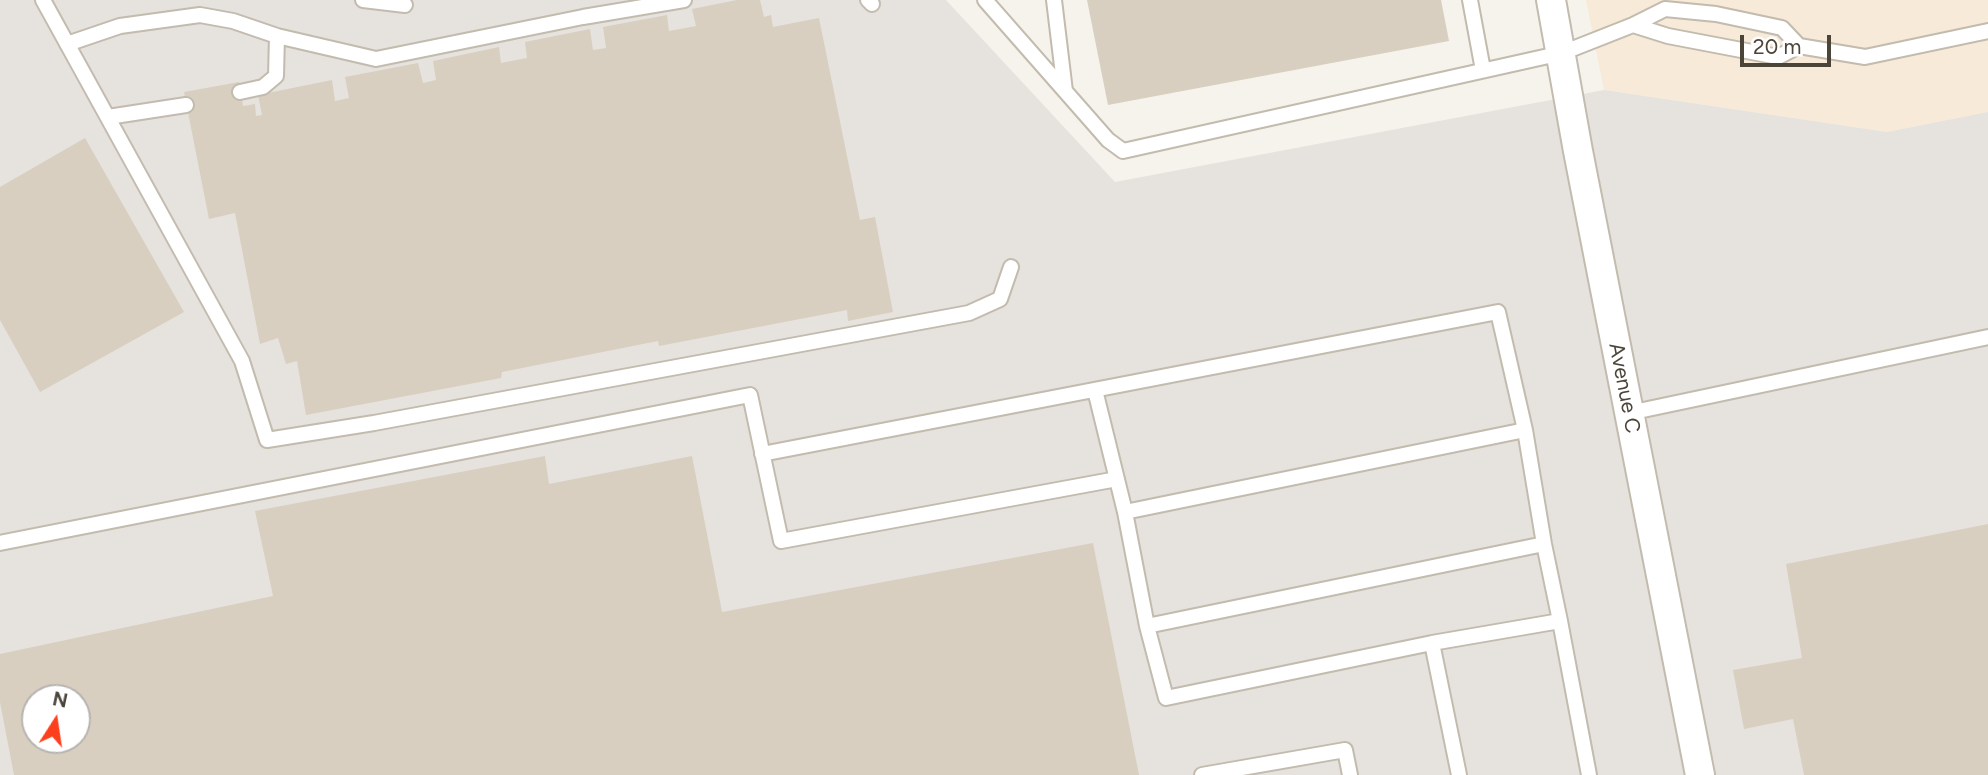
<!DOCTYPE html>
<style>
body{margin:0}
#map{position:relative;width:1988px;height:775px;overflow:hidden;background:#f6f3ec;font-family:Figtree,sans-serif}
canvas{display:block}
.north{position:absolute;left:21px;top:684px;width:70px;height:70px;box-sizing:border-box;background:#fff;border:2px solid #b7b4b0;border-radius:50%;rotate:12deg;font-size:19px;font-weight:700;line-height:28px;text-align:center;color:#4b4439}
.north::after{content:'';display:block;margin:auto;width:24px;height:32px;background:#fc3f1d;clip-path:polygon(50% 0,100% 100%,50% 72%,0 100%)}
.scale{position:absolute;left:1740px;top:35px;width:91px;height:32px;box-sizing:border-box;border:4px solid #4b4439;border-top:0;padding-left:9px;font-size:21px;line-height:24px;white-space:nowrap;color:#4b4439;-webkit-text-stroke:5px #fff;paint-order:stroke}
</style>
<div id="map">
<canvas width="1988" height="775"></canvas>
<div class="north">N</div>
<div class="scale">20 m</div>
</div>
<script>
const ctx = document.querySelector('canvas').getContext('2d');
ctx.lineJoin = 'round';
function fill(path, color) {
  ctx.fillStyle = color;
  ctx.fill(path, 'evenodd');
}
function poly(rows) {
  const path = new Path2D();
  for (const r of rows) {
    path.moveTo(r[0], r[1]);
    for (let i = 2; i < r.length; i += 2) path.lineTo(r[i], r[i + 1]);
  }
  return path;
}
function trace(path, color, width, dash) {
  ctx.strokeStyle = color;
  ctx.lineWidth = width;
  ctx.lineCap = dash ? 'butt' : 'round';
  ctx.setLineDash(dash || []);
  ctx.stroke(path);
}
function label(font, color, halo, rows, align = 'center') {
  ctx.font = font + ' Figtree,sans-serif';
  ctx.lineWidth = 5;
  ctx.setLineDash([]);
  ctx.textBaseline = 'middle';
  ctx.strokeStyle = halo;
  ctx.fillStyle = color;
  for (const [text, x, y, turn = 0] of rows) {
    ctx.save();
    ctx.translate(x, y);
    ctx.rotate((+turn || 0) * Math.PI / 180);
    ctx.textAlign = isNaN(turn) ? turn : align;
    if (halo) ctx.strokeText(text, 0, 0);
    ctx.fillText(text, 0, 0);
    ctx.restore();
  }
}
const commercial = poly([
 [1586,0,1988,0,1988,112,1887,132,1604,90]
]);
const industrial = poly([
 [0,0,946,0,1115,182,1604,90,1887,132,1988,112,1988,775,0,775],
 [35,698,77,698,77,740,35,740]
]);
const building = poly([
 [737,0,760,0,764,17,771,15,773,27,819,18,860,220,875,217,893,312,848,321,847,310,659,346,658,341,502,372,501,378,306,415,297,361,286,364,278,338,260,344,235,213,209,219,184,92,239,82,243,106,255,104,256,116,262,115,258,95,332,80,335,101,349,98,345,77,418,63,423,83,436,80,433,61,499,47,501,63,527,58,525,42,590,29,593,50,606,48,603,27,667,15,669,31,696,26,692,9],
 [1087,0,1441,0,1449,41,1108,105],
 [85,138,184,312,40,392,0,320,0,187],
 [545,456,549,484,692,456,722,612,1093,543,1139,775,14,775,0,702,0,654,273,596,255,511],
 [35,698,77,698,77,740,35,740],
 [1988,524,1988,775,1804,775,1793,719,1744,729,1733,670,1802,658,1786,564]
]);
const lane = poly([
 [43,0,242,361,267,440,374,423,969,313,1000,299,1011,267],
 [363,0,405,5],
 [868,0,872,4],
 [985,0,1108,140,1123,151,1562,53,1633,25,1665,9,1716,14,1782,28,1799,46],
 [1054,0,1065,91],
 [1470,0,1483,70],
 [1633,25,1668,36,1778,57,1799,46,1865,57,1988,31],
 [277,36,376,59,583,17,684,0],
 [67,44,120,26,200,15,233,21,277,36,276,76,263,87,240,92],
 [108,117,186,105],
 [1095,390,1125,512],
 [1629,413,1988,337],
 [762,454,1498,312,1525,430],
 [0,543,750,395,781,541,1117,479],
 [1560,621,1432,643,1166,698,1147,626,1125,512,1525,430,1544,544,1560,621,1589,775],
 [1147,626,1544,544],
 [1432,643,1459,775],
 [1202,775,1345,750,1350,775]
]);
const street = poly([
 [1551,0,1578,151,1700,775]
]);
const streetNames = [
 ["Avenue C",1624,388,79]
];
fill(commercial, '#f7ead8');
fill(industrial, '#e6e2dd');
fill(building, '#d8cfc1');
trace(lane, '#c2bbae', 18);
trace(street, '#c2bbae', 32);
trace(lane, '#fff', 14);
trace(street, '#fff', 28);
label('21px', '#4b4439', '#fff', streetNames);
</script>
